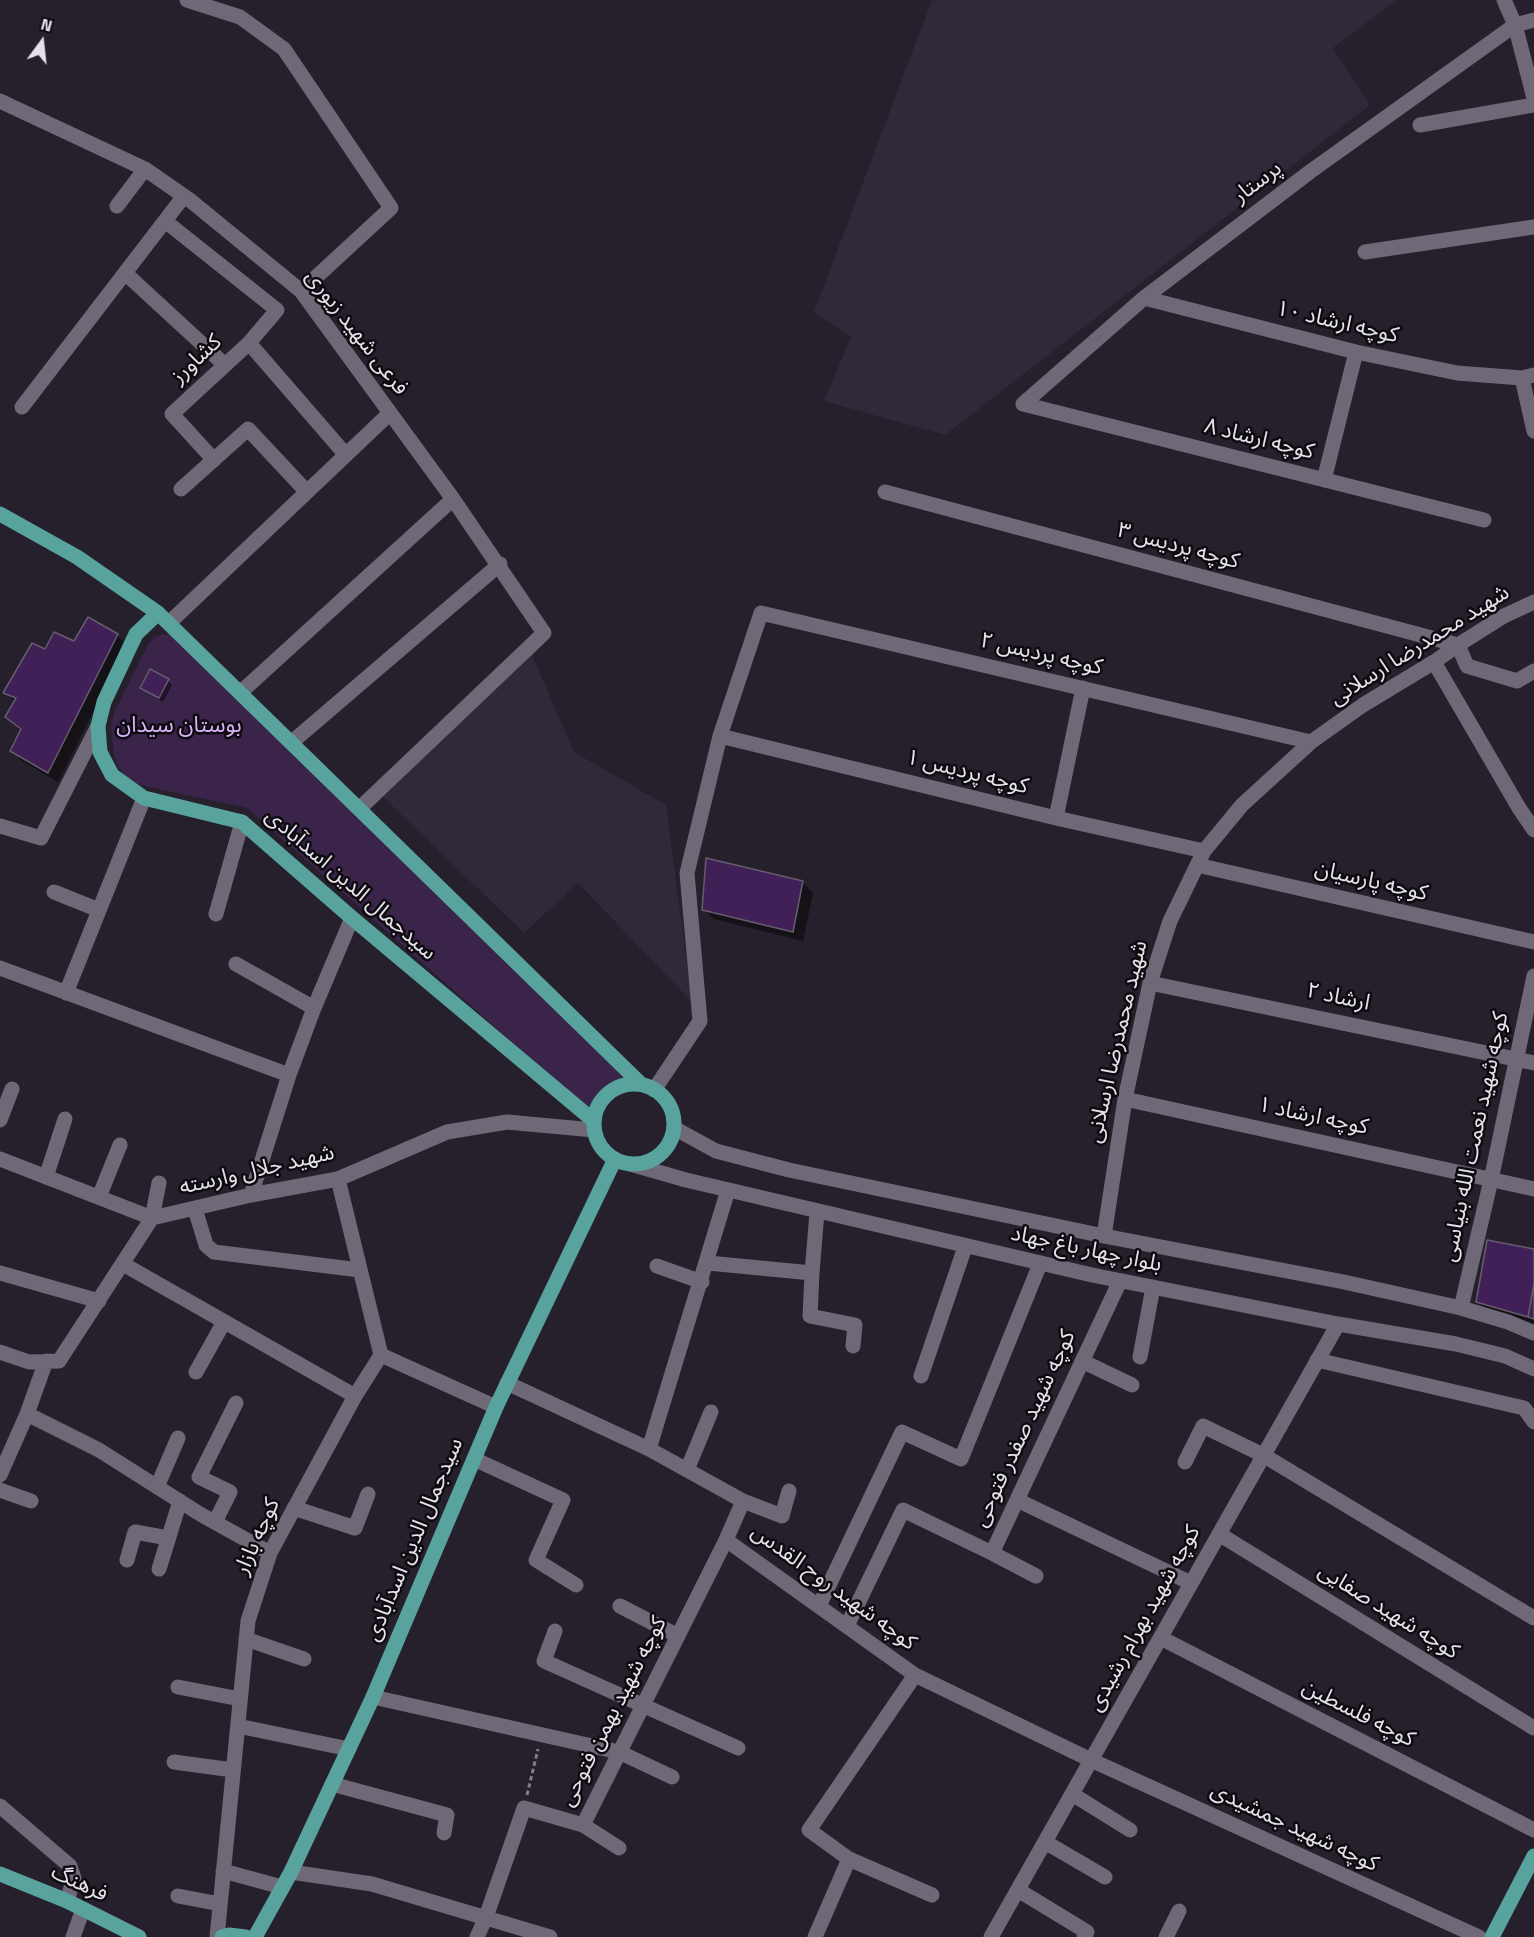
<!DOCTYPE html>
<meta charset="utf-8">
<style>
body{margin:0}
#map{position:relative;width:1534px;height:1937px;overflow:hidden;background:#26202c;font-family:"Titillium Web",sans-serif}
canvas{display:block}
.north{position:absolute;left:12px;top:12px;width:60px;height:60px;-webkit-text-stroke:4px #0e0b10;paint-order:stroke;rotate:15deg;font-size:16px;font-weight:700;line-height:24px;text-align:center;color:#e6e2ea}
.north::after{content:'';display:block;margin:auto;width:21px;height:27px;background:#e6e2ea;clip-path:polygon(50% 0,100% 100%,50% 72%,0 100%)}
</style>
<div id="map">
<canvas width="1534" height="1937"></canvas>
<div class="north">N</div>
</div>
<script>
const ctx = document.querySelector('canvas').getContext('2d');
ctx.lineJoin = 'round';
function fill(path, color) {
  ctx.fillStyle = color;
  ctx.fill(path, 'evenodd');
}
function poly(rows) {
  const path = new Path2D();
  for (const r of rows) {
    if (r.length === 3) {
      path.moveTo(r[0] + r[2], r[1]);
      path.arc(r[0], r[1], r[2], 0, 2 * Math.PI);
      continue;
    }
    path.moveTo(r[0], r[1]);
    for (let i = 2; i < r.length; i += 2) path.lineTo(r[i], r[i + 1]);
  }
  return path;
}
function trace(path, color, width, dash) {
  ctx.strokeStyle = color;
  ctx.lineWidth = width;
  ctx.lineCap = dash ? 'butt' : 'round';
  ctx.setLineDash(dash || []);
  ctx.stroke(path);
}
function label(font, color, halo, rows, align = 'center') {
  ctx.font = font + ' "Titillium Web","Noto Sans Arabic",sans-serif';
  ctx.lineWidth = 5;
  ctx.setLineDash([]);
  ctx.textBaseline = 'middle';
  ctx.strokeStyle = halo;
  ctx.fillStyle = color;
  for (const [text, x, y, turn = 0] of rows) {
    ctx.save();
    ctx.translate(x, y);
    ctx.rotate((+turn || 0) * Math.PI / 180);
    ctx.textAlign = isNaN(turn) ? turn : align;
    if (halo) ctx.strokeText(text, 0, 0);
    ctx.fillText(text, 0, 0);
    ctx.restore();
  }
}
const built = poly([
 [932,0,1396,0,1333,48,1370,105,945,435,824,401,851,337,814,312],
 [532,655,574,752,666,805,692,1002,578,883,524,933,383,797]
]);
const green = poly([
 [164,634,171,635,629,1078,617,1079,608,1083,596,1095,588,1109,247,808,140,785,129,780,118,766,114,756,111,727,115,711,148,645,155,637]
]);
const shadow = poly([
 [117,635,127,645,58,782,22,761,12,751,22,731,7,717,15,702,5,692,46,651,75,642],
 [168,681,172,685,163,702,142,688],
 [707,860,803,883,813,893,803,941,714,919,704,909],
 [1534,1251,1534,1323,1485,1309,1477,1301]
]);
const building = poly([
 [88,617,118,634,48,773,10,751,21,729,5,717,16,698,3,693,32,643,45,649,54,632,74,641,88,617],
 [150,669,169,679,159,698,140,688,150,669],
 [706,858,803,881,793,932,702,910,706,858],
 [1487,1240,1534,1249,1534,1284,1528,1317,1476,1302,1487,1240],
 [1534,1284,1534,1319,1528,1317,1534,1284]
]);
const path = poly([
 [527,1795,538,1749]
]);
const minor = poly([
 [187,0,240,17,284,49,391,208,301,291],
 [1504,0,1515,25,1534,98],
 [0,101,145,169,191,201,301,291,453,499,544,633,360,808],
 [1420,125,1534,105],
 [117,206,145,169],
 [165,221,277,310,249,343,172,414,214,460],
 [1365,252,1534,227],
 [125,273,225,365],
 [1144,298,1356,352,1457,373,1522,378,1534,375],
 [249,343,346,455],
 [1522,378,1534,431],
 [1023,404,1144,298,1311,171,1515,25,1534,20],
 [1023,404,1484,520],
 [22,407,184,196],
 [1324,480,1356,352],
 [181,489,248,429,307,492],
 [885,492,1458,645,1467,666,1517,681,1534,671],
 [169,623,390,413],
 [1434,662,1519,808,1534,830],
 [241,692,453,499],
 [720,736,1056,818,1204,851],
 [292,742,500,564],
 [1056,818,1083,688],
 [0,826,41,838,98,726],
 [1197,865,1534,942],
 [54,892,99,910],
 [216,914,242,822],
 [236,964,314,1008],
 [0,968,289,1075],
 [1150,983,1534,1063],
 [66,993,144,798],
 [654,1090,700,1021,687,873,720,736,761,613,1311,742],
 [1125,1099,1534,1189],
 [0,1120,12,1089],
 [674,1128,716,1151,789,1170,1104,1236,1344,1282,1461,1308,1508,1322,1534,1333],
 [0,1159,152,1218,159,1183],
 [630,1164,686,1180,1092,1275,1338,1324,1456,1344,1505,1356,1534,1369],
 [46,1177,65,1119],
 [251,1195,289,1075,314,1008,352,918],
 [99,1197,120,1145],
 [195,1209,206,1245,214,1252,360,1270],
 [817,1212,812,1273,810,1316,855,1325,853,1346],
 [1104,1236,1125,1099,1150,983,1170,921,1204,851,1242,805,1311,742,1363,705,1434,662,1458,645,1504,616,1534,602],
 [708,1263,812,1273],
 [123,1264,355,1396],
 [657,1266,702,1282],
 [0,1273,99,1301],
 [1461,1308,1491,1180,1534,976],
 [0,1352,29,1362,59,1361,152,1218,251,1195,338,1179,447,1132,507,1122,594,1130],
 [381,1355,496,1407],
 [1140,1357,1153,1287],
 [1317,1360,1524,1408,1534,1422],
 [1082,1361,1132,1385],
 [196,1372,224,1322],
 [921,1376,965,1247],
 [507,1383,649,1449,743,1501,726,1540,583,1825],
 [27,1414,99,1450,200,1514,270,1553],
 [649,1449,728,1190],
 [474,1459,563,1500,536,1560,576,1585],
 [1185,1462,1203,1426,1263,1455,1534,1618],
 [687,1470,711,1412],
 [0,1475,27,1414,46,1361],
 [157,1487,178,1438],
 [0,1490,31,1501],
 [1017,1500,1191,1583],
 [743,1501,782,1516,789,1491],
 [294,1508,355,1528,368,1494],
 [215,1522,230,1492,199,1477,236,1403],
 [1219,1534,1534,1728],
 [726,1540,915,1675,1091,1760,1479,1937],
 [992,1553,1036,1576],
 [127,1560,135,1532,168,1538],
 [159,1569,180,1501],
 [620,1606,678,1636],
 [819,1606,902,1432,961,1459,1040,1264],
 [847,1626,903,1510,992,1553,1120,1281],
 [555,1631,544,1661,738,1748],
 [1161,1638,1534,1830],
 [246,1639,304,1659],
 [178,1687,240,1699],
 [373,1697,619,1752,672,1777],
 [238,1726,349,1749],
 [174,1762,233,1770],
 [332,1784,447,1815,444,1833],
 [1072,1794,1130,1830],
 [0,1806,70,1866,74,1878,67,1901],
 [1045,1842,1105,1877],
 [849,1859,809,1830,915,1675],
 [223,1871,282,1887],
 [291,1872,372,1884,550,1937],
 [1018,1890,1087,1932,1084,1937],
 [178,1896,220,1904],
 [73,1937,83,1909],
 [217,1937,248,1621,270,1553,355,1396,381,1355,338,1179],
 [477,1937,486,1917,524,1808,583,1825,619,1848],
 [815,1937,849,1859,932,1895],
 [991,1937,1338,1324],
 [1166,1937,1179,1911]
]);
const major = poly([
 [0,514,77,557,158,613,642,1085],
 [158,613,136,634,104,702,98,726,100,752,112,775,144,798,242,822,352,918,594,1121],
 [634,1124,40],
 [0,1874,67,1901,139,1937],
 [222,1937,229,1935,246,1937],
 [255,1937,291,1872,373,1697,496,1407,615,1159],
 [1492,1937,1534,1856]
]);
const streetNames = [
 ["پرستار",1258,183,-37],
 ["کوچه ارشاد ۱۰",1337,323,13],
 ["فرعی شهید زیوری",356,333,52],
 ["کشاورز",197,360,-43],
 ["کوچه ارشاد ۸",1259,440,14],
 ["کوچه پردیس ۳",1178,547,15],
 ["شهید محمدرضا ارسلانی",1420,646,-32],
 ["کوچه پردیس ۲",1041,655,13],
 ["کوچه پردیس ۱",967,773,14],
 ["کوچه پارسیان",1371,882,13],
 ["سیدجمال الدین اسدآبادی",350,885,41],
 ["ارشاد ۲",1338,998,12],
 ["شهید محمدرضا ارسلانی",1118,1042,-77],
 ["کوچه ارشاد ۱",1313,1117,12],
 ["کوچه شهید نعمت الله بنیاسی",1476,1137,-78],
 ["شهید جلال وارسته",257,1171,-13],
 ["بلوار چهار باغ جهاد",1086,1250,12],
 ["کوچه شهید صفدر فتوحی",1025,1429,-65],
 ["کوچه بازار",258,1537,-66],
 ["سیدجمال الدین اسدآبادی",415,1540,-67],
 ["کوچه شهید روح القدس",833,1588,36],
 ["کوچه شهید صفایی",1388,1612,32],
 ["کوچه شهید بهرام رشیدی",1145,1619,-61],
 ["کوچه شهید بهمن فتوحی",614,1712,-63],
 ["کوچه فلسطین",1358,1714,27],
 ["کوچه شهید جمشیدی",1294,1828,25],
 ["فرهنگ",79,1884,25]
];
const parkNames = [
 ["بوستان سیدان",179,727]
];
fill(built, '#312839');
fill(green, '#3a244a');
fill(shadow, '#0007');
fill(building, '#402057');
trace(building, '#655d6c', 1.5);
trace(path, '#827d87', 3, [4.5, 3]);
trace(minor, '#6f6877', 15);
trace(major, '#58a39d', 15);
label('22px', '#e6e2ea', '#0e0b10', streetNames);
label('22px', '#d9b4f9', '#0e0b10', parkNames);
</script>
